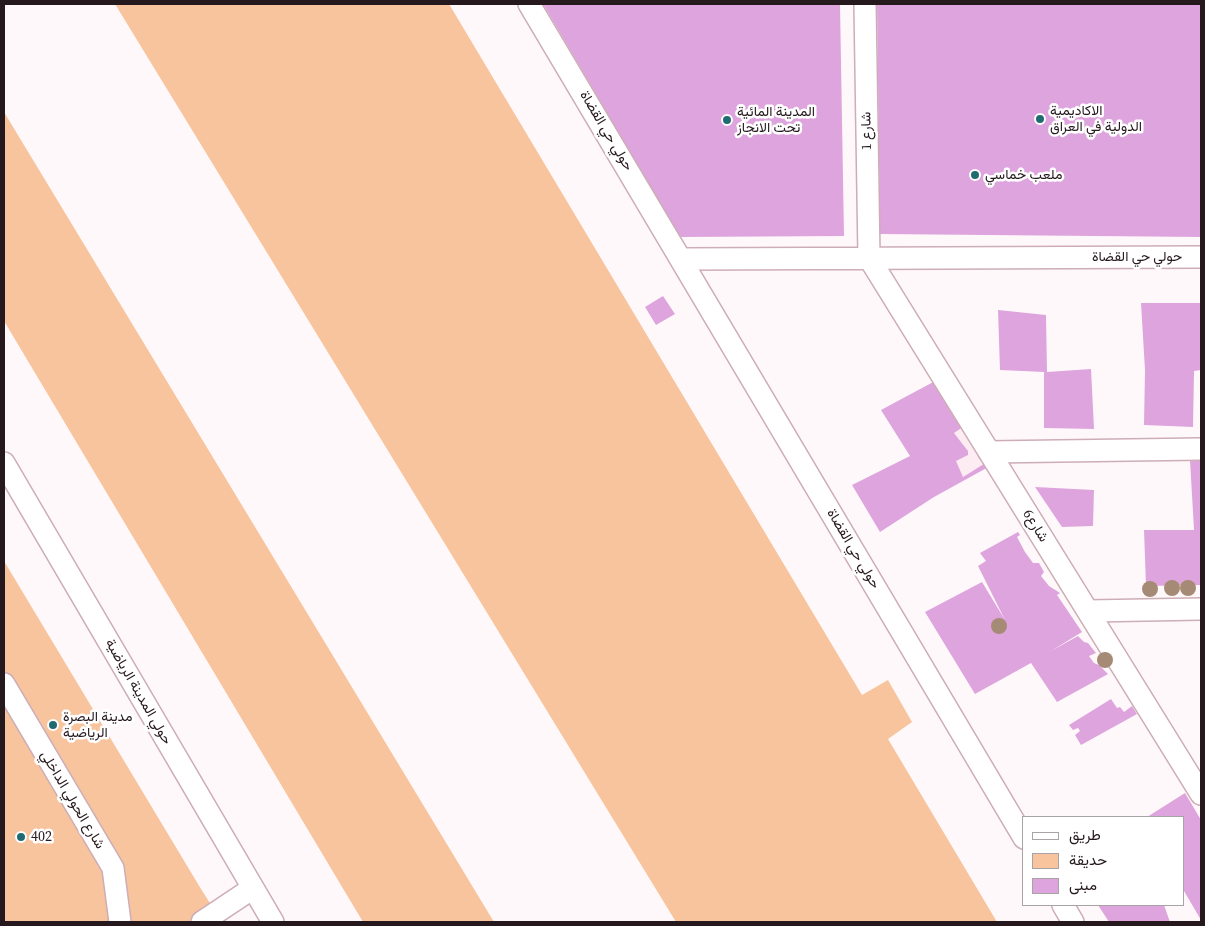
<!DOCTYPE html>
<meta charset="utf-8">
<style>
body{margin:0}
#map{position:relative;width:1205px;height:926px;overflow:hidden;background:#fff8fa;font-family:"Source Serif 4",Vazirmatn,serif}
canvas{display:block}
.frame{position:absolute;inset:0;border:5px solid #25191d;pointer-events:none}
.legend{position:absolute;left:1022px;top:816px;width:162px;height:90px;box-sizing:border-box;background:#fff;border:1px solid #a8a3a5;margin:0;padding:6px 9px;list-style:none;font-size:15px;color:#25191d}
.legend li{display:flex;align-items:center;gap:10px;height:25px}
.legend b{width:25px;border:1px solid #a8a3a5}
</style>
<div id="map">
<canvas width="1205" height="926"></canvas>
<div class="frame"></div>
<ul class="legend">
<li><b style="height:6px;background:#fff"></b>طريق</li>
<li><b style="height:14px;background:#f7c49d"></b>حديقة</li>
<li><b style="height:14px;background:#dea4dd"></b>مبنى</li>
</ul>
</div>
<script>
const ctx = document.querySelector('canvas').getContext('2d');
ctx.lineJoin = 'round';
function fill(path, color) {
  ctx.fillStyle = color;
  ctx.fill(path, 'evenodd');
}
function poly(rows) {
  const path = new Path2D();
  for (const r of rows) {
    path.moveTo(r[0], r[1]);
    for (let i = 2; i < r.length; i += 2) path.lineTo(r[i], r[i + 1]);
  }
  return path;
}
function trace(path, color, width, dash) {
  ctx.strokeStyle = color;
  ctx.lineWidth = width;
  ctx.lineCap = dash ? 'butt' : 'round';
  ctx.setLineDash(dash || []);
  ctx.stroke(path);
}
function label(font, color, halo, rows, align = 'center') {
  ctx.font = font + ' "Source Serif 4",Vazirmatn,serif';
  ctx.lineWidth = 5;
  ctx.setLineDash([]);
  ctx.textBaseline = 'middle';
  ctx.strokeStyle = halo;
  ctx.fillStyle = color;
  for (const [text, x, y, turn = 0] of rows) {
    ctx.save();
    ctx.translate(x, y);
    ctx.rotate((+turn || 0) * Math.PI / 180);
    ctx.textAlign = isNaN(turn) ? turn : align;
    if (halo) ctx.strokeText(text, 0, 0);
    ctx.fillText(text, 0, 0);
    ctx.restore();
  }
}
const built = poly([
 [966,425,989,461,963,477,956,461,968,455,968,451,954,433]
]);
const green = poly([
 [115,4,449,4,862,695,888,680,912,722,888,739,997,922,676,922],
 [4,112,494,922,363,922,4,321],
 [4,561,201,889,222,922,4,922]
]);
const building = poly([
 [543,4,840,4,844,236,680,237],
 [877,4,1201,4,1201,237,880,234],
 [663,296,675,314,656,325,645,307],
 [1141,303,1201,303,1201,370,1194,371,1193,427,1144,425,1145,370],
 [998,310,1046,315,1047,372,1091,369,1094,429,1044,428,1044,372,1000,370],
 [937,380,966,425,954,433,968,451,968,455,956,461,963,477,987,462,992,465,934,497,880,532,852,485,910,456,881,410],
 [1190,460,1201,460,1201,585,1146,586,1144,530,1194,530],
 [1035,487,1094,490,1093,526,1062,527],
 [1018,532,1020,535,1017,537,1025,552,1033,563,1039,563,1044,572,1041,576,1049,586,1060,593,1057,595,1082,632,1051,651,1078,636,1084,642,1088,643,1096,653,1089,656,1094,663,1099,665,1108,674,1057,702,1031,663,975,694,925,612,982,582,1005,620,978,566,986,561,980,553],
 [1111,699,1117,708,1120,707,1124,712,1132,706,1137,714,1081,745,1075,735,1080,731,1078,728,1073,730,1069,725],
 [1185,793,1201,820,1201,920,1184,891,1184,817,1147,817],
 [1098,905,1164,905,1170,922,1109,922]
]);
const minor = poly([
 [529,4,1024,838],
 [865,4,869,258,1201,794],
 [682,259,1201,257],
 [989,452,1201,449],
 [4,463,273,922],
 [1089,611,1201,609],
 [4,684,113,868,120,922],
 [1063,905,1073,922],
 [202,922,253,888]
]);
const trees = [
 [1172,588],
 [1188,588],
 [1150,589],
 [999,626],
 [1105,660]
];
const markers = [
 [1040,119,5,"#206b72"],
 [727,120,5,"#206b72"],
 [975,175,5,"#206b72"],
 [53,725,5,"#206b72"],
 [21,837,5,"#206b72"]
];
const poiNames = [
 ["الاكاديمية",1050,111],
 ["الدولية في العراق",1050,127],
 ["المدينة المائية",737,112],
 ["تحت الانجاز",737,128],
 ["ملعب خماسي",985,175],
 ["مدينة البصرة",63,717],
 ["الرياضية",63,733],
 ["402",31,837]
];
const streetNames = [
 ["حولي حي القضاة",606,131,59],
 ["شارع 1",867,131,-91],
 ["حولي حي القضاة",1137,257],
 ["شارع6",1035,526,58],
 ["حولي حي القضاة",853,549,59],
 ["حولي المدينة الرياضية",138,692,60],
 ["شارع الحولي الداخلي",72,800,59]
];
fill(built, '#fdecf1');
fill(green, '#f7c49d');
fill(building, '#dea4dd');
trace(minor, '#cdadb6', 24);
trace(minor, '#fff', 21);
ctx.fillStyle = '#a58b75';
for (const [x, y] of trees) {
  ctx.beginPath();
  ctx.arc(x, y, 8, 0, 2 * Math.PI);
  ctx.fill();
}
for (const [x, y, r, color] of markers) {
  const dot = new Path2D();
  dot.arc(x, y, r, 0, 2 * Math.PI);
  ctx.fillStyle = color;
  ctx.fill(dot);
  trace(dot, '#fff', 2);
}
label('14px', '#25191d', '#fff', poiNames, 'left');
label('14px', '#25191d', '#fff', streetNames);
</script>
